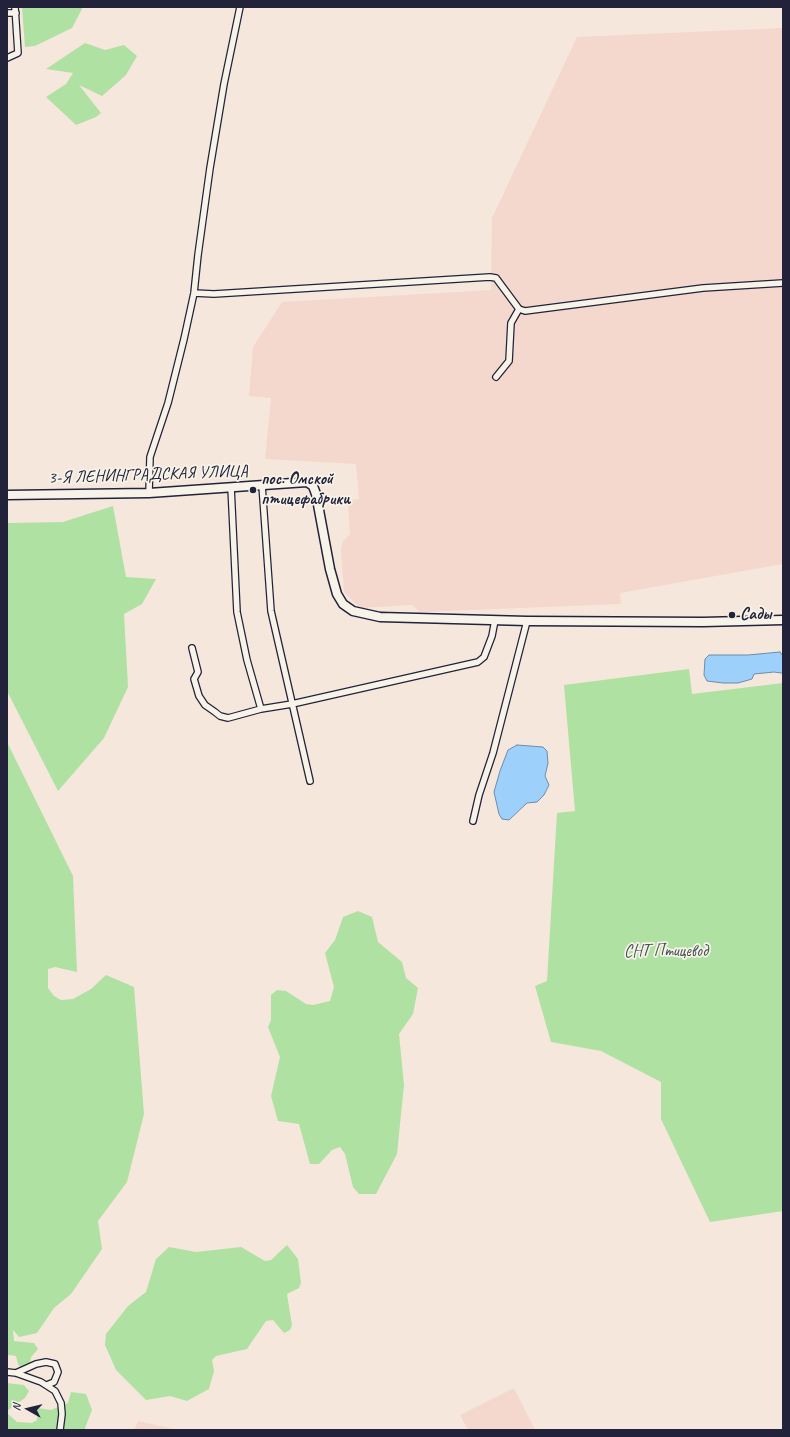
<!DOCTYPE html>
<meta charset="utf-8">
<style>
body{margin:0}
#map{position:relative;width:790px;height:1437px;overflow:hidden;background:#f6e7dc;font-family:Caveat,sans-serif}
canvas{display:block}
.frame{position:absolute;inset:0;border:8px solid #22223b;pointer-events:none}
.north{position:absolute;left:8px;top:1389px;width:40px;height:40px;-webkit-text-stroke:3px #f7f3e8;paint-order:stroke;rotate:278deg;font-size:11px;font-weight:700;line-height:16px;text-align:center;color:#22223b}
.north::after{content:'';display:block;margin:auto;width:14px;height:18px;background:#22223b;clip-path:polygon(50% 0,100% 100%,50% 72%,0 100%)}
</style>
<div id="map">
<canvas width="790" height="1437"></canvas>
<div class="frame"></div>
<div class="north">N</div>
</div>
<script>
const ctx = document.querySelector('canvas').getContext('2d');
ctx.lineJoin = 'round';
function fill(path, color) {
  ctx.fillStyle = color;
  ctx.fill(path, 'evenodd');
}
function poly(rows) {
  const path = new Path2D();
  for (const r of rows) {
    path.moveTo(r[0], r[1]);
    for (let i = 2; i < r.length; i += 2) path.lineTo(r[i], r[i + 1]);
  }
  return path;
}
function trace(path, color, width, dash) {
  ctx.strokeStyle = color;
  ctx.lineWidth = width;
  ctx.lineCap = dash ? 'butt' : 'round';
  ctx.setLineDash(dash || []);
  ctx.stroke(path);
}
function label(font, color, halo, rows, align = 'center') {
  ctx.font = font + ' Caveat,sans-serif';
  ctx.lineWidth = 3.5;
  ctx.setLineDash([]);
  ctx.textBaseline = 'middle';
  ctx.strokeStyle = halo;
  ctx.fillStyle = color;
  for (const [text, x, y, turn = 0] of rows) {
    ctx.save();
    ctx.translate(x, y);
    ctx.rotate((+turn || 0) * Math.PI / 180);
    ctx.textAlign = isNaN(turn) ? turn : align;
    if (halo) ctx.strokeText(text, 0, 0);
    ctx.fillText(text, 0, 0);
    ctx.restore();
  }
}
const built = poly([
 [783,28,783,564,620,593,621,604,420,612,412,605,360,608,344,592,341,549,343,541,350,534,348,501,359,499,356,464,265,459,271,398,249,396,253,347,282,302,491,290,492,218,577,37],
 [514,1388,535,1430,468,1430,460,1415],
 [138,1421,178,1430,134,1430]
]);
const green = poly([
 [22,7,83,7,72,28,35,46,25,47],
 [85,43,105,50,124,45,137,56,126,75,102,96,79,85,101,113,96,117,76,125,46,97,66,84,73,73,46,69],
 [113,506,126,577,156,579,142,604,124,614,128,687,104,738,58,791,7,691,7,523,63,522],
 [689,669,692,694,783,683,783,1211,710,1222,661,1119,661,1082,601,1051,551,1042,535,986,547,981,557,813,575,811,564,685],
 [7,742,73,876,77,972,55,967,48,969,48,988,54,996,61,1000,73,999,91,989,106,975,134,987,144,1114,127,1182,98,1221,102,1249,71,1294,54,1308,37,1333,19,1337,13,1330,14,1341,34,1343,38,1349,31,1357,30,1364,21,1369,18,1364,16,1356,10,1355,7,1356],
 [358,911,372,917,378,942,402,962,406,978,418,988,413,1014,399,1034,404,1085,397,1154,376,1194,359,1194,353,1187,345,1154,340,1147,332,1150,319,1164,310,1164,299,1124,278,1121,271,1096,280,1057,268,1027,271,1020,271,995,277,990,286,991,306,1004,313,1005,330,1001,334,987,325,953,335,940,343,917],
 [287,1245,298,1259,301,1283,299,1288,287,1294,292,1325,290,1330,284,1333,273,1320,266,1321,247,1349,216,1356,212,1360,214,1371,209,1389,187,1401,170,1396,146,1400,116,1370,105,1345,106,1334,128,1306,146,1292,156,1259,169,1247,196,1252,241,1247,265,1261,271,1260],
 [7,1383,24,1385,29,1391,25,1398,7,1411],
 [71,1392,86,1394,92,1410,85,1428,87,1430,7,1430,7,1413,17,1422,32,1423,37,1420,37,1408,51,1410,68,1403]
]);
const water = poly([
 [780,652,783,656,783,673,781,673,774,672,754,674,752,679,738,683,723,683,707,681,704,675,705,659,709,655,748,655,780,652],
 [517,745,543,747,547,751,548,763,545,776,549,785,544,795,537,802,527,803,509,820,502,819,499,814,494,792,500,771,508,750,517,745]
]);
const street = poly([
 [7,13,16,13],
 [7,58,18,53,15,7],
 [194,293,214,294,490,277,496,278,519,309,525,311,703,288,783,283],
 [496,377,509,361,511,323,519,309],
 [262,485,271,611,310,781],
 [231,487,237,612,247,660,261,709],
 [149,493,150,457,168,403,184,339,194,293,198,255,210,168,224,84,240,7],
 [192,648,198,672,194,679,199,696,205,705,215,712,220,716,228,718,261,709,292,704,478,662,484,657,492,636,495,620],
 [473,821,479,795,493,753,527,621],
 [7,1372,16,1373,41,1382,55,1391,61,1403,62,1414,60,1430],
 [16,1373,36,1364,46,1362,55,1364,58,1372,54,1382,47,1385]
]);
const secondary = poly([
 [7,495,149,493,307,482,313,486,316,494,330,569,337,594,343,604,353,611,380,617,527,621,703,622,783,620]
]);
const markers = [
 [253,490,4,"#22223b"],
 [732,615,4,"#22223b"]
];
const streetNames = [
 ["3-Я ЛЕНИНГРАДСКАЯ УЛИЦА",148,475,-2]
];
const poiNames = [
 ["пос. Омской",261,480],
 ["птицефабрики",261,500],
 ["Сады",740,615]
];
const parkNames = [
 ["СНТ Птицевод",666,952]
];
fill(built, '#f4d8ce');
fill(green, '#afe1a2');
fill(water, '#9dd1fb');
trace(water, '#6c8bae', 1);
trace(street, '#22223b', 8);
trace(secondary, '#22223b', 11);
trace(street, '#f7f3e8', 5.5);
trace(secondary, '#f7f3e8', 8);
for (const [x, y, r, color] of markers) {
  const dot = new Path2D();
  dot.arc(x, y, r, 0, 2 * Math.PI);
  ctx.fillStyle = color;
  ctx.fill(dot);
  trace(dot, '#f7f3e8', 1.5);
}
label('17px', '#22223b', '#f7f3e8', streetNames);
label('bold 17px', '#22223b', '#f7f3e8', poiNames, 'left');
label('17px', '#455255', '#f7f3e8', parkNames);
</script>
